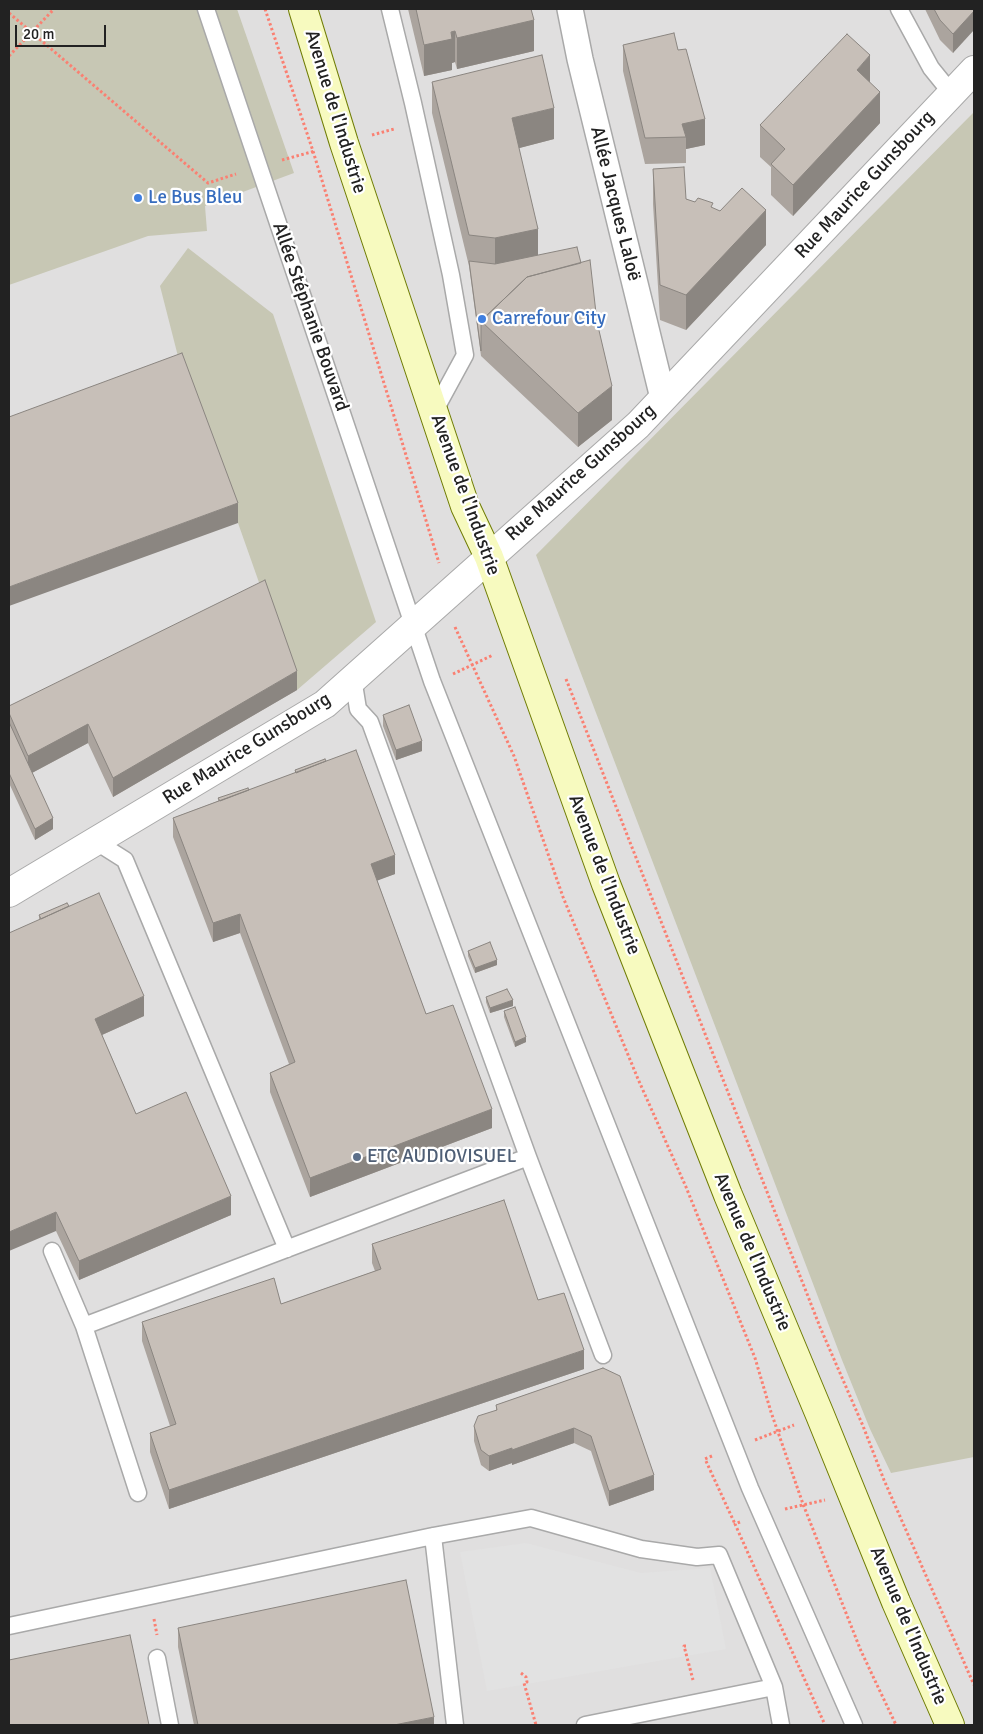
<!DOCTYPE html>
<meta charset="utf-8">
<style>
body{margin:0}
#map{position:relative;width:983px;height:1734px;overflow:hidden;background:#f2efe9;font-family:Signika,sans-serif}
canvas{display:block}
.frame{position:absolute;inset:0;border:10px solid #222;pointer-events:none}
.scale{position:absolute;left:15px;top:25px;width:91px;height:22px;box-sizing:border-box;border:2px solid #222;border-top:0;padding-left:6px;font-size:15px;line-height:18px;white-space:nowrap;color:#222;-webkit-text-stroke:4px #fff;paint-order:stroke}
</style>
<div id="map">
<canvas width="983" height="1734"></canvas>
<div class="frame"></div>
<div class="scale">20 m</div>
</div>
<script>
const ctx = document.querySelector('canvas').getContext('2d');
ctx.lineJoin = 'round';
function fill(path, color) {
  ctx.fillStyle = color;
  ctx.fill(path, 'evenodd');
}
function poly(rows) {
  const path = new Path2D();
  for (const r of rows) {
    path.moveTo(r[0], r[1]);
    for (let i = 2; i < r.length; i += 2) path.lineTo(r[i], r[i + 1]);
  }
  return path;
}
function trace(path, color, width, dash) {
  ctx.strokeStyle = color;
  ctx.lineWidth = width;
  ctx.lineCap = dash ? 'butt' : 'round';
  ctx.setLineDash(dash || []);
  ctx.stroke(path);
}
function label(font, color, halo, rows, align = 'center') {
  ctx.font = font + ' Signika,sans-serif';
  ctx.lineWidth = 4.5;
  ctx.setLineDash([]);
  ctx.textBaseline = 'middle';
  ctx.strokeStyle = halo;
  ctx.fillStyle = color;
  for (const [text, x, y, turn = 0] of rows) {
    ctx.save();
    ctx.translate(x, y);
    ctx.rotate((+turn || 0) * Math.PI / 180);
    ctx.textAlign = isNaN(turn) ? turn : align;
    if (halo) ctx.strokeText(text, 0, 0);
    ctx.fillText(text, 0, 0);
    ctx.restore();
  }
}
const residential = poly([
 [9,9,974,9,974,1725,9,1725]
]);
const construction = poly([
 [9,9,237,9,294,173,205,206,207,231,148,236,9,285],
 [974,112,974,1457,891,1473,870,1429,842,1360,536,555],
 [188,248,273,314,376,622,297,690,238,523,182,372,160,286]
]);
const parking = poly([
 [526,1543,641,1573,710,1568,726,1649,487,1691,460,1552]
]);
const path = poly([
 [265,9,313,151,439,563],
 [9,13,208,183,236,174],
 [9,56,54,9],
 [372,135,394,129],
 [282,160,315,151],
 [455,627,514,756,563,897,638,1079,686,1187,755,1358,771,1412,803,1504,861,1651,896,1725],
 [453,674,493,655],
 [566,679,820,1327,863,1426,884,1480,974,1685],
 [755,1440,794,1425],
 [712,1456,705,1459,735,1524],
 [785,1509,825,1500],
 [740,1522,735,1524,825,1725],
 [154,1619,157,1635],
 [686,1646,684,1646,693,1680],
 [521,1673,526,1677,527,1682,524,1683,536,1725]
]);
const service = poly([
 [206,9,432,681,750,1488,854,1725],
 [390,9,413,103,451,275,465,355,434,412],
 [899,9,931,68,952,94],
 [353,678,358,709,370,722,528,1157,603,1355],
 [95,841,125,860,287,1249],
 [52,1251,84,1326,138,1493],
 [84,1326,528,1157],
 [433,1536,455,1725],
 [9,1626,433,1536,531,1518,641,1549,697,1557,719,1555,774,1687,585,1725],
 [157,1658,170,1725],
 [774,1687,781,1725]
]);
const pedestrian = poly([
 [570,9,580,59,663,398]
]);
const minor = poly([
 [9,893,325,704,638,425,974,70]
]);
const secondary = poly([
 [303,9,344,143,465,506,489,557,606,884,728,1195,820,1415,896,1602,950,1725]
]);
const wall = poly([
 [408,9,531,9,534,51,457,69,455,62,452,63,452,70,424,76],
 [925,9,974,9,953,53,940,40],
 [623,45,678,50,705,145,686,149,686,163,645,164,623,71],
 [432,82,554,139,519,148,538,255,597,322,612,420,578,447,481,356,469,266,432,113],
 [870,82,880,123,793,216,771,195,771,167,760,157,760,125],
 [653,169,686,199,713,208,766,245,686,330,660,320,653,204],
 [297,690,113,797,88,743,32,773,53,829,35,840,9,783,9,706],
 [383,715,422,751,396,760,383,726],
 [326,761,395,874,377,880,426,1014,492,1128,310,1197,270,1092,270,1073,289,1064,240,933,213,942,173,837,173,818,218,801,218,798,249,790,295,773,295,770],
 [69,906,144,1016,102,1035,136,1114,231,1215,79,1280,56,1231,39,920,39,915],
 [468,951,497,965,475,973,468,956],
 [486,997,513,1006,490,1013,486,1002],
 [504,1011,526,1042,515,1047,504,1017],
 [372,1244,538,1300,584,1369,169,1509,150,1452,150,1433,170,1426,142,1341,142,1322,281,1304,375,1271,372,1263],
 [9,1358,10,1362,10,1377,9,1377],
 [603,1368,654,1490,609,1506,591,1451,574,1443,512,1465,512,1463,489,1471,481,1465,474,1441,474,1426,496,1410,496,1405],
 [178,1628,434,1725,194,1725,178,1647]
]);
const shadedWall = poly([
 [974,11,974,30,953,53,953,34],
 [534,20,534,51,457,69,457,38],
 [455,31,455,62,452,63,452,70,424,76,424,45],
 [870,55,870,87,857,70],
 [880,92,880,123,793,216,793,185],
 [554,108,554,139,512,150,512,118],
 [705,119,705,145,686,149,686,137,682,124],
 [766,210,766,245,686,330,686,295],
 [538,229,538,260,495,269,495,238],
 [612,386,612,420,578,447,578,413],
 [238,503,238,523,9,606,9,587],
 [297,671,297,690,113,797,113,778],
 [88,724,88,743,28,775,28,756],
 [422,741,422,751,396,760,396,750],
 [53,818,53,829,35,840,35,829],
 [395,855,395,874,371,883,371,864],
 [240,914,240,933,213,942,213,923],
 [497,960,497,965,475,973,475,968],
 [144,996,144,1016,95,1038,95,1019],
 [513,1000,513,1006,490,1013,490,1008],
 [526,1037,526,1042,515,1047,515,1042],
 [492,1109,492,1128,310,1197,310,1178],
 [231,1196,231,1215,79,1280,79,1261],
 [56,1212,56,1231,9,1251,9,1232],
 [584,1350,584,1369,169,1509,169,1490],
 [574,1428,574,1443,512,1465,512,1463,489,1471,489,1456,512,1448],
 [654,1475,654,1490,609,1506,609,1491],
 [434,1717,434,1725,394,1725]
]);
const building = poly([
 [416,9,531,9,534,20,457,38,455,31,451,32,452,39,424,45,416,9],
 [934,9,974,9,974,11,953,34,940,20,934,9],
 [674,33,678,50,686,49,705,119,682,124,686,137,645,138,623,45,674,33],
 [847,34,870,55,857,70,880,92,793,185,771,164,785,149,760,125,847,34],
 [542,55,554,108,512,118,538,229,495,238,469,235,432,82,542,55],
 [684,167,686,199,695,202,698,198,713,203,711,207,720,211,742,188,766,210,686,295,660,285,653,169,684,167],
 [577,247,581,263,527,277,481,321,481,351,469,261,495,264,577,247],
 [590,260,597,322,612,386,578,413,481,321,527,277,590,260],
 [182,353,238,503,9,587,9,417,182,353],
 [265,580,297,671,113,778,88,724,28,756,9,713,9,706,265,580],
 [409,705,422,741,396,750,383,715,409,705],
 [9,722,53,818,35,829,9,773,9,722],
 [356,750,395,855,371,864,426,1014,453,1005,492,1109,310,1178,270,1073,295,1062,240,914,213,923,173,818,356,750],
 [325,759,326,761,296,773,295,770,325,759],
 [248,788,249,790,220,801,218,798,248,788],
 [99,893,144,996,95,1019,136,1114,186,1092,231,1196,79,1261,56,1212,9,1232,9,933,99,893],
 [67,903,69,906,41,919,39,915,67,903],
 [490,942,497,960,475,968,468,951,490,942],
 [507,989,513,1000,490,1008,486,997,507,989],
 [515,1007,526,1037,515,1042,504,1011,515,1007],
 [504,1200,538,1300,564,1293,584,1350,169,1490,150,1433,176,1424,142,1322,274,1278,281,1304,381,1269,372,1244,504,1200],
 [603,1368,620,1376,654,1475,609,1491,591,1436,574,1428,512,1450,512,1448,489,1456,481,1450,474,1426,478,1416,497,1410,496,1405,603,1368],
 [406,1580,434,1717,394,1725,198,1725,178,1628,406,1580],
 [130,1635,149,1725,9,1725,9,1660,130,1635]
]);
const markers = [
 [138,198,5,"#3f7fe0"],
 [482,319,5,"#3f7fe0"],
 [357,1157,5,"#5c6f8a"]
];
const streetNames = [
 ["Avenue de l'Industrie",335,112,73],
 ["Rue Maurice Gunsbourg",865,185,-47],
 ["Allée Jacques Laloë",615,204,76],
 ["Allée Stéphanie Bouvard",310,317,71],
 ["Rue Maurice Gunsbourg",581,473,-42],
 ["Avenue de l'Industrie",465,495,70],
 ["Rue Maurice Gunsbourg",247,749,-32],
 ["Avenue de l'Industrie",604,875,69],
 ["Avenue de l'Industrie",752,1252,67],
 ["Avenue de l'Industrie",908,1626,67]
];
const shopNames = [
 ["Le Bus Bleu",148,198],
 ["Carrefour City",492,319]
];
const serviceNames = [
 ["ETC AUDIOVISUEL",367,1157]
];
fill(residential, '#e0dfdf');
fill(construction, '#c7c7b4');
fill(parking, '#e2e2e2');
trace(service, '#a9a9a9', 19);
trace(pedestrian, '#a9a9a9', 28);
trace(minor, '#a9a9a9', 30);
trace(secondary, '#707d05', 30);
trace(path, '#fa8072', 3, [2.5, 2.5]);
trace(service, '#fff', 16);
trace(pedestrian, '#fff', 25);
trace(minor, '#fff', 28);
trace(secondary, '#f7fabf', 28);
fill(wall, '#aba49e');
fill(shadedWall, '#8b8681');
fill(building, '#c7bfb8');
trace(building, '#8b8681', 1);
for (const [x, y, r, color] of markers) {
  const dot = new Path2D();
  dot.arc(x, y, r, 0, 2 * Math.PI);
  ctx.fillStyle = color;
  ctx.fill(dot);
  trace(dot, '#fff', 2);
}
label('19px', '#222', '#fff', streetNames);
label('19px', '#366cbe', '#fff', shopNames, 'left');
label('19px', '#4e5e75', '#fff', serviceNames, 'left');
</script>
